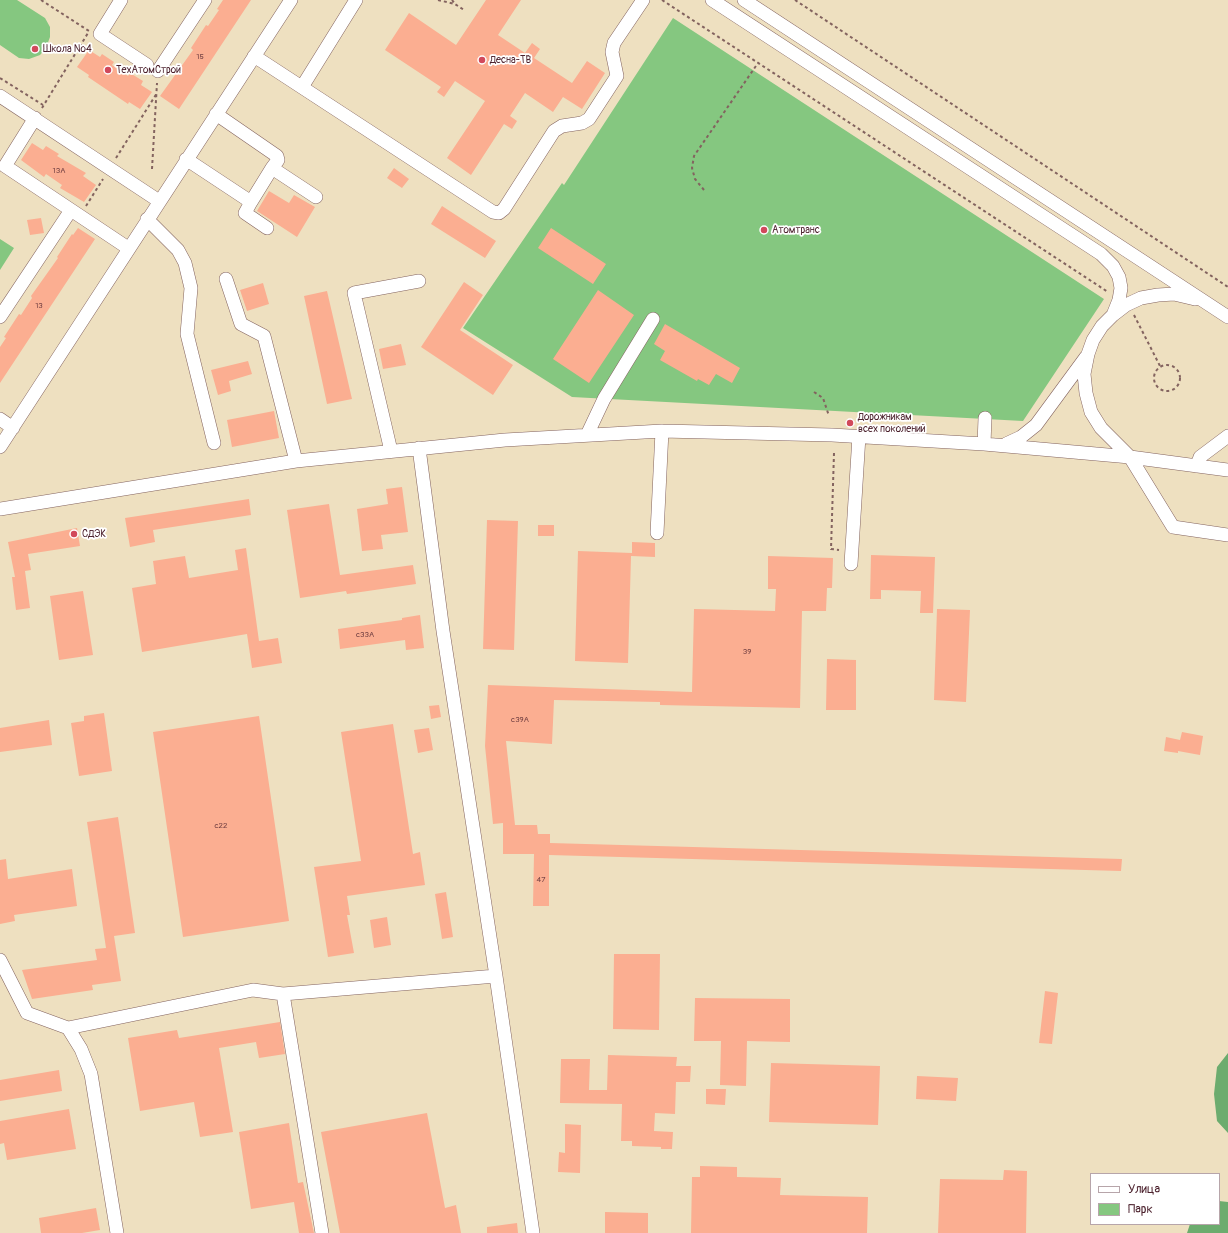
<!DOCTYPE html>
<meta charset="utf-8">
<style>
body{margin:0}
#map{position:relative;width:1228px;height:1233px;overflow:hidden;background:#eee0c0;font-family:Pangolin,sans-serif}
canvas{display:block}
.legend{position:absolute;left:1090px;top:1173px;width:130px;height:52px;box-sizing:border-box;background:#fff;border:1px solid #b7a5aa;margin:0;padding:5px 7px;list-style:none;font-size:12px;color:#4a1f2b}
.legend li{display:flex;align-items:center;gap:8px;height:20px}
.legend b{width:20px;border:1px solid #b7a5aa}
</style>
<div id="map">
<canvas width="1228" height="1233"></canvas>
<ul class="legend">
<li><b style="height:5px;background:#fff"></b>Улица</li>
<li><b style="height:11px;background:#85c780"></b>Парк</li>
</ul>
</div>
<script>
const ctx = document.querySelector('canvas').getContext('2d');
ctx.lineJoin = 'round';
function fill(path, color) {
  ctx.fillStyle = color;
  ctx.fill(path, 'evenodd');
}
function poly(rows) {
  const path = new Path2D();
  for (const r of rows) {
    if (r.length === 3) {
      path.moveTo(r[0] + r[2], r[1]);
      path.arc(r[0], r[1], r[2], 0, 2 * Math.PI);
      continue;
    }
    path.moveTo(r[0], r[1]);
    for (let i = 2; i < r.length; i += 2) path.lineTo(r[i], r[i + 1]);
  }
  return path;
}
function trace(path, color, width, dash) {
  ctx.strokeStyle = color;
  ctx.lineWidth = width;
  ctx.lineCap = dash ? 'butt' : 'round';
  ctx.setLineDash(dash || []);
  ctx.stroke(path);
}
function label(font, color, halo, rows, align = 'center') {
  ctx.font = font + ' Pangolin,sans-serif';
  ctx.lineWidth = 3.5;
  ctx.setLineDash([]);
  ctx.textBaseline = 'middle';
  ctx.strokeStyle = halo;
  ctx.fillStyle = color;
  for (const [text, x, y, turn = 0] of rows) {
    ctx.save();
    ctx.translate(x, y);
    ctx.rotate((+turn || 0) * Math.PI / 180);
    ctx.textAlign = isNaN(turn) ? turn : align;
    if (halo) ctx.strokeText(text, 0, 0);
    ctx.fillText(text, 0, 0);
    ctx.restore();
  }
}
const green = poly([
 [0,0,17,0,45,18,50,27,50,37,46,48,40,55,29,59,19,58,0,45],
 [673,18,1104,299,1023,421,572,397,463,328,562,183,564,185],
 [0,239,14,248,0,270]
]);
const forest = poly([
 [1228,1053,1228,1133,1217,1121,1214,1094,1217,1067],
 [1219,1201,1228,1202,1228,1233,1187,1233,1190,1224,1219,1224]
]);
const building = poly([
 [223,0,251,0,179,109,160,96,193,50,191,48,206,25,208,26,219,10,217,9],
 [486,0,521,0,498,35,525,53,532,43,540,49,534,58,572,83,587,61,605,73,582,109,563,97,553,112,525,93,510,116,517,121,512,129,504,124,471,175,447,158,485,101,455,81,444,97,437,92,441,87,385,50,409,13,456,45],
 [89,50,100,57,102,54,114,62,112,65,128,76,130,73,143,81,141,85,152,92,140,109,129,102,128,104,88,77,89,75,77,67],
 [32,143,43,150,46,146,59,154,57,156,86,173,83,176,96,185,84,202,60,188,62,185,46,174,44,177,21,160],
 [394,168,409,179,402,188,387,178],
 [269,191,289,203,294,195,315,207,297,237,257,211],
 [442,206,496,241,485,258,431,224],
 [41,218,44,233,30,235,27,220],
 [78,228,95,239,0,383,0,347,6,338,4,337,19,314,21,315,32,298,31,296,58,258,57,257,72,234,73,235],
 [551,228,606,264,593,284,538,248],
 [464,282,483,295,460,330,513,365,493,395,421,347],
 [263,283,269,304,247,311,240,290],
 [598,290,634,315,589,383,553,359],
 [327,291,352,399,327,404,304,296],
 [665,324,740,368,732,383,716,374,709,385,698,379,697,381,660,360,665,351,654,344],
 [401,344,406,365,383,369,379,349],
 [248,361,252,374,229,381,231,391,218,395,211,370],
 [274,411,279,438,232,447,227,420],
 [402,487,408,532,381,535,383,549,362,551,357,509,388,504,386,489],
 [249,499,251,515,153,530,155,542,130,547,125,518],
 [329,504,340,575,413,565,416,584,347,594,346,591,300,598,287,510],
 [487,520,518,521,514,650,483,649],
 [538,525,554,525,554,536,538,536],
 [77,528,80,546,28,554,31,570,25,571,30,608,16,610,12,577,15,577,8,542],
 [632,542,655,543,655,557,631,556,628,663,575,661,578,551,632,553],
 [246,548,259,641,278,638,282,663,252,668,247,634,142,652,132,588,156,584,153,561,185,556,189,578,238,570,235,550],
 [871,555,935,557,933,613,920,613,921,591,881,590,881,599,870,599],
 [768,556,833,558,832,588,827,588,826,611,802,611,800,708,660,705,660,702,554,700,552,744,506,741,515,825,537,825,538,834,550,834,550,843,1122,859,1121,871,549,855,549,906,533,906,534,854,503,854,503,823,493,824,485,746,488,685,692,692,694,609,775,611,776,589,768,589],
 [83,591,93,655,59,660,50,596],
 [937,609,970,610,966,702,934,700],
 [420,615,424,648,406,650,405,640,340,649,338,629,402,620,402,618],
 [827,659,856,660,856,710,826,710],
 [439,705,441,717,431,719,429,706],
 [104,713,112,771,79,776,71,723,84,721,84,716],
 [259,716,289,921,183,937,153,732],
 [49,720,52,745,0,752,0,728],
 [393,724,413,854,420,852,425,885,347,896,350,915,347,915,354,953,328,957,314,867,361,861,341,732],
 [429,728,433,750,418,753,414,730],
 [1182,732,1203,736,1200,755,1178,751,1178,753,1164,751,1166,737,1180,740],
 [118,817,135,933,114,936,121,981,92,985,93,990,32,999,22,970,97,960,95,949,106,948,87,822],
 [6,859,8,879,72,869,77,906,14,915,15,921,0,924,0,860],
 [446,892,453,937,442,939,435,894],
 [387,917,391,945,374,948,370,920],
 [614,954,660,954,659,1030,613,1029],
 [1045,991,1058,993,1052,1044,1039,1043],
 [695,998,790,999,790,1042,747,1041,746,1086,720,1085,721,1041,694,1041],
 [280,1022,285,1054,259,1058,256,1042,219,1048,233,1132,200,1137,194,1102,140,1111,128,1038,177,1030,179,1038],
 [608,1055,677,1057,676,1066,691,1066,690,1082,676,1082,675,1114,655,1113,654,1131,673,1132,672,1149,661,1149,661,1147,632,1146,632,1141,621,1141,622,1104,560,1103,561,1059,590,1059,589,1090,607,1090],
 [771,1063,880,1066,878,1125,769,1122],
 [59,1070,62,1091,0,1101,0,1080],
 [917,1076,958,1078,956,1101,916,1099],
 [706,1089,726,1089,725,1105,706,1104],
 [69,1109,76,1149,7,1160,4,1143,0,1144,0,1121],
 [427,1113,445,1208,456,1205,461,1233,340,1233,321,1132],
 [289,1123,298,1183,303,1182,314,1233,299,1233,294,1202,251,1209,239,1132],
 [565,1124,581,1125,580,1173,558,1172,559,1152,565,1153],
 [700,1166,737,1167,737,1177,781,1178,780,1195,868,1197,867,1233,691,1233,692,1177,700,1177],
 [1004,1170,1027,1171,1026,1233,938,1233,940,1179,1003,1180],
 [96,1208,100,1230,82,1233,41,1233,39,1218],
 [605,1212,648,1213,648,1233,605,1233],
 [517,1223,518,1233,487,1233,487,1227]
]);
const path = poly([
 [41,0,89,31],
 [438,0,455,4,464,10],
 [452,0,455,4],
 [662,0,1108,292],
 [795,0,1228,287],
 [0,78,43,105],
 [42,108,88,33],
 [116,158,157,93],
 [152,169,157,83],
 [704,190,695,179,692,168,694,156,758,63],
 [86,206,103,179],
 [1134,315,1160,366],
 [1167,378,13],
 [814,392,823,398,829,416],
 [834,453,831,549,839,550]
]);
const minor = poly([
 [121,0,100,34,147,65],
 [712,0,1101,254,1113,266,1119,277,1121,288,1119,300,1113,315],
 [744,0,1228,317],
 [254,56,493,212,499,213,504,209,554,131,562,126,582,123,589,119,617,76,612,52,614,43,643,0],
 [158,71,205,0],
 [302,87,356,0],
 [0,96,159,201],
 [216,114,277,156,278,160,272,168],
 [35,118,5,166,128,248],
 [186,159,251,202,272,168,316,197],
 [251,202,245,213,267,228],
 [147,219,178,250,185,263,191,288,187,334,214,443],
 [226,279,241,324,264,336,296,461],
 [1195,299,1174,294,1158,295,1141,298,1126,305,1113,315,1102,326,1093,340,1088,354,1084,374,1086,393,1091,412,1101,428,1130,457,1173,527,1228,535],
 [0,317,71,210],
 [0,419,13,428],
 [587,435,604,399,653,319],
 [984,444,985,418],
 [1006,444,1021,437,1036,425,1086,357],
 [0,447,291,0],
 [419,448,443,631,496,976,533,1233],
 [391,451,354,293,419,281],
 [1197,466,1200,457,1228,436],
 [0,509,296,461,505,440,662,431,832,435,984,444,1130,457,1228,470],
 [657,533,662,431],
 [851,564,859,436],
 [0,960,27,1013,68,1028,81,1049,91,1074,117,1233],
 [283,994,322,1233],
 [68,1028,253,990,283,994,496,976]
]);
const markers = [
 [35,49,4,"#d1495b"],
 [482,60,4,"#d1495b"],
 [108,70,4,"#d1495b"],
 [764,230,4,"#d1495b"],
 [850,423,4,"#d1495b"],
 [74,534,4,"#d1495b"]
];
const numberNames = [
 ["15",200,57],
 ["13А",59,171],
 ["13",39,306],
 ["с33А",365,635],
 ["39",747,652],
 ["с39А",520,720],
 ["с22",221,826],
 ["47",541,880]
];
const poiNames = [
 ["Школа №4",43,49],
 ["Десна-ТВ",490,60],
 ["ТехАтомСтрой",116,70],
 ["Атомтранс",772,230],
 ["Дорожникам",858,417],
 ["всех поколений",858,429],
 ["СДЭК",82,534]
];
fill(green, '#85c780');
fill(forest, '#6cac6e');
fill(building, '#fbae91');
trace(minor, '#83635f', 14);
trace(path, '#83635f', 2, [3, 3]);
trace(minor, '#fff', 13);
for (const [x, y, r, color] of markers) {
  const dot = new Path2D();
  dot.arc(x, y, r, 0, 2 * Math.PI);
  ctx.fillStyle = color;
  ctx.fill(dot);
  trace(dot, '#fff', 1.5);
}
label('8px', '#764344', null, numberNames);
label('10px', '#4a1f2b', '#fff', poiNames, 'left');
</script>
